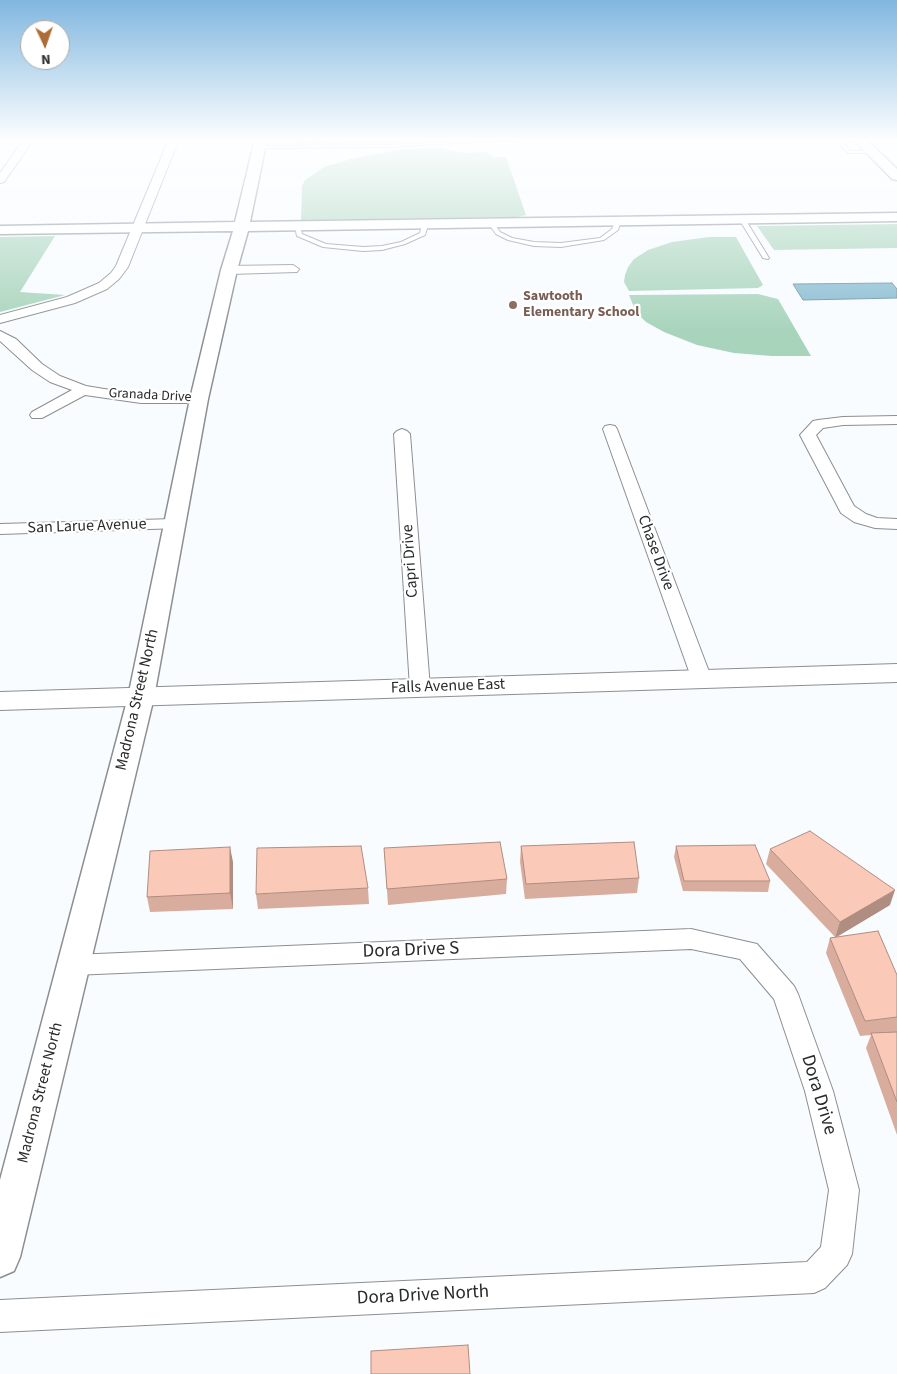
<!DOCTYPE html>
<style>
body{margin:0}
#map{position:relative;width:897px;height:1374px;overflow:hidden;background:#f8fcff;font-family:"Source Sans 3",sans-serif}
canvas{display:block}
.north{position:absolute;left:20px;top:20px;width:50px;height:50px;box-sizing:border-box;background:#fff;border:1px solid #a9aaaa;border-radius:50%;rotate:177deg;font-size:14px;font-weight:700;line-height:20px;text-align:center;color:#292a2b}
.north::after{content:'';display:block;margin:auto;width:18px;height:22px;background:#ae6d36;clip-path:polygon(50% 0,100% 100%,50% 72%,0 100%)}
</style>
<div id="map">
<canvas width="897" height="1374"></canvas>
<div class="north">N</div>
</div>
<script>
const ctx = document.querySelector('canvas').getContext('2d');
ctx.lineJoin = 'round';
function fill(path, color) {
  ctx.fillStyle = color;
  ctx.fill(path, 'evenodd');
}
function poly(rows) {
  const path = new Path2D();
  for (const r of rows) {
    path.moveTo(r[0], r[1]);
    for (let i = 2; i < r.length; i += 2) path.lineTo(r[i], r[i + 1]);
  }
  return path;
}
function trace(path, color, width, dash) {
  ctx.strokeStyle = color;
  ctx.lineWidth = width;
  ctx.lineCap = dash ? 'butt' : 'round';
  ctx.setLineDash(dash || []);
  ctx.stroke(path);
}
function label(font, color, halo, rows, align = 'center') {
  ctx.font = font + ' "Source Sans 3",sans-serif';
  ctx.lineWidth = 4.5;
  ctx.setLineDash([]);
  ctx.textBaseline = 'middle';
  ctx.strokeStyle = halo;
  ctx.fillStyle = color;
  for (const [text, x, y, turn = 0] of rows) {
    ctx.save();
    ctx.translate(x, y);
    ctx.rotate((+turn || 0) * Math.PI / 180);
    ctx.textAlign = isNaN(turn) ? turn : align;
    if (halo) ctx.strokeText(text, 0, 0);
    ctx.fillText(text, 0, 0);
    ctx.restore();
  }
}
const green = poly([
 [440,148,465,153,485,152,494,157,506,157,526,215,518,217,301,220,302,186,305,180,324,167,351,159,404,149],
 [897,224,897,248,774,250,757,226],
 [55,236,20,292,65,295,0,312,0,237],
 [709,237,736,237,763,285,758,288,629,291,624,282,625,275,628,267,634,259,648,250,672,242],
 [758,294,778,299,811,356,772,356,734,353,697,345,664,332,646,322,636,312,629,295]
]);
const water = poly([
 [892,283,897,289,897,298,803,300,793,284,892,283]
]);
const service = poly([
 [497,139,521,139,390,147,259,148,257,147,259,146,390,145,497,139],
 [835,139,839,139,851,151,872,151,874,152,872,153,848,153,835,139],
 [740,218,745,219,769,258,768,259,763,258,739,219,740,218],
 [618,219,621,221,618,230,604,240,561,247,534,246,508,240,496,234,488,223,493,222,500,232,512,238,534,242,561,243,600,238,612,229,615,221,618,219],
 [425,223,428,225,425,235,405,244,382,250,363,251,323,247,297,236,295,227,300,226,302,234,326,244,363,247,382,246,401,242,420,233,422,225,425,223]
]);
const minor = poly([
 [24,139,34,139,4,182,0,183,0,173,24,139],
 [169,139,179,139,128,267,119,279,107,289,75,303,0,323,0,315,67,297,99,283,111,273,116,266,169,139],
 [293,265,299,269,297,272,229,274,223,270,229,266,293,265],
 [0,331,16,339,42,364,60,376,86,386,141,395,199,395,204,396,206,399,204,402,199,403,141,403,85,395,42,418,32,418,30,415,32,412,72,390,50,382,32,370,0,341,0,331],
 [897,416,897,424,843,425,823,428,816,435,854,506,866,514,877,518,897,519,897,529,875,528,854,522,841,513,800,435,813,421,818,420,843,417,897,416],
 [610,425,615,426,617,429,711,677,708,681,701,683,694,681,691,677,603,429,605,426,610,425],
 [402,429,407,431,410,434,430,688,427,693,420,694,413,693,410,688,394,434,397,431,402,429],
 [174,519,180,520,182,524,180,528,0,534,0,524,174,519],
 [691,929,757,944,794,986,798,994,833,1091,859,1190,852,1254,847,1265,825,1288,814,1293,0,1332,0,1300,807,1262,821,1247,829,1190,805,1091,774,999,740,959,691,949,73,975,64,972,60,965,64,958,73,955,691,929]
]);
const tertiary = poly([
 [255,139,267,139,250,222,897,213,897,221,248,231,237,270,208,399,154,697,20,1257,14,1271,0,1277,0,1180,128,697,190,399,221,270,233,231,0,234,0,226,235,222,255,139],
 [853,139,866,139,897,169,897,180,892,179,853,139]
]);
const secondary = poly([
 [897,664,897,682,0,710,0,692,897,664]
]);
const wall = poly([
 [295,139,404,139,404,143,295,144],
 [521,846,639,878,637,893,525,899,520,862],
 [676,846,770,881,768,892,683,891,674,857],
 [384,848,507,879,506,894,388,905],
 [770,849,890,905,836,937,897,975,897,1032,890,1033,897,1032,897,1135,866,1048,871,1035,860,1036,826,953,830,938,835,937,766,864],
 [233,862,233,909,150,912,147,897],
 [368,888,369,904,258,909,256,894]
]);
const shadedWall = poly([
 [230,847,233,862,233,909,230,893],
 [895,890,890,905,835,938,840,922]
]);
const building = poly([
 [810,831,895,890,840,922,770,849,810,831],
 [500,842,507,879,387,889,384,848,500,842],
 [634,842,639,878,526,884,521,846,634,842],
 [755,845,770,881,684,881,676,846,755,845],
 [361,846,368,888,256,894,257,848,361,846],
 [230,847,230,893,147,897,150,851,230,847],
 [878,931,897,975,897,1017,865,1021,830,938,878,931],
 [897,1032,897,1102,871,1033,897,1032],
 [468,1345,470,1374,371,1374,371,1351,468,1345]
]);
const markers = [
 [513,305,5,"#8d6e63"]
];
const farEducationnames = [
 ["Sawtooth",523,297],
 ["Elementary School",523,313]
];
const farStreetnames = [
 ["Granada Drive",150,396,3]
];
const streetNames = [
 ["San Larue Avenue",87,527,-2],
 ["Chase Drive",655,553,70],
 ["Capri Drive",411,561,-94],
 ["Falls Avenue East",448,687,-2],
 ["Madrona Street North",138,700,-77],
 ["Madrona Street North",41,1093,-76]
];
const nearStreetnames = [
 ["Dora Drive S",411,951,-2],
 ["Dora Drive",818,1095,73],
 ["Dora Drive North",423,1296,-3]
];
fill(green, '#a8d4bc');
fill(water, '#88bcd1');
trace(water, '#6c909f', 1);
trace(service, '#8b8f92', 2);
trace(minor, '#8b8f92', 2);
trace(tertiary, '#8b8f92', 3);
trace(secondary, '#8b8f92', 2);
fill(service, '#fff');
fill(minor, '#fff');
fill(tertiary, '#fff');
fill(secondary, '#fff');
fill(wall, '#d8ad9e');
fill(shadedWall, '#b08d81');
fill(building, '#fbc9b8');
trace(building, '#b08d81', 1);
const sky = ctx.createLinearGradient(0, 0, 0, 331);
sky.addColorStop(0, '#81b7df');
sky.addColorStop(0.42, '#fcfeff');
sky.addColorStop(1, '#fcfeff00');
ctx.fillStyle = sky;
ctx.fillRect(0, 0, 897, 331);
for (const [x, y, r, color] of markers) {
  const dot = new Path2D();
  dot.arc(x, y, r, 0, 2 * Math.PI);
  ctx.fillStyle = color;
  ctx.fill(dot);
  trace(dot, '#fff', 2);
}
label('bold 14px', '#785e54', '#fff', farEducationnames, 'left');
label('14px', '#292a2b', '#fff', farStreetnames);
label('16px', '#292a2b', '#fff', streetNames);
label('19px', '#292a2b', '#fff', nearStreetnames);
</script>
